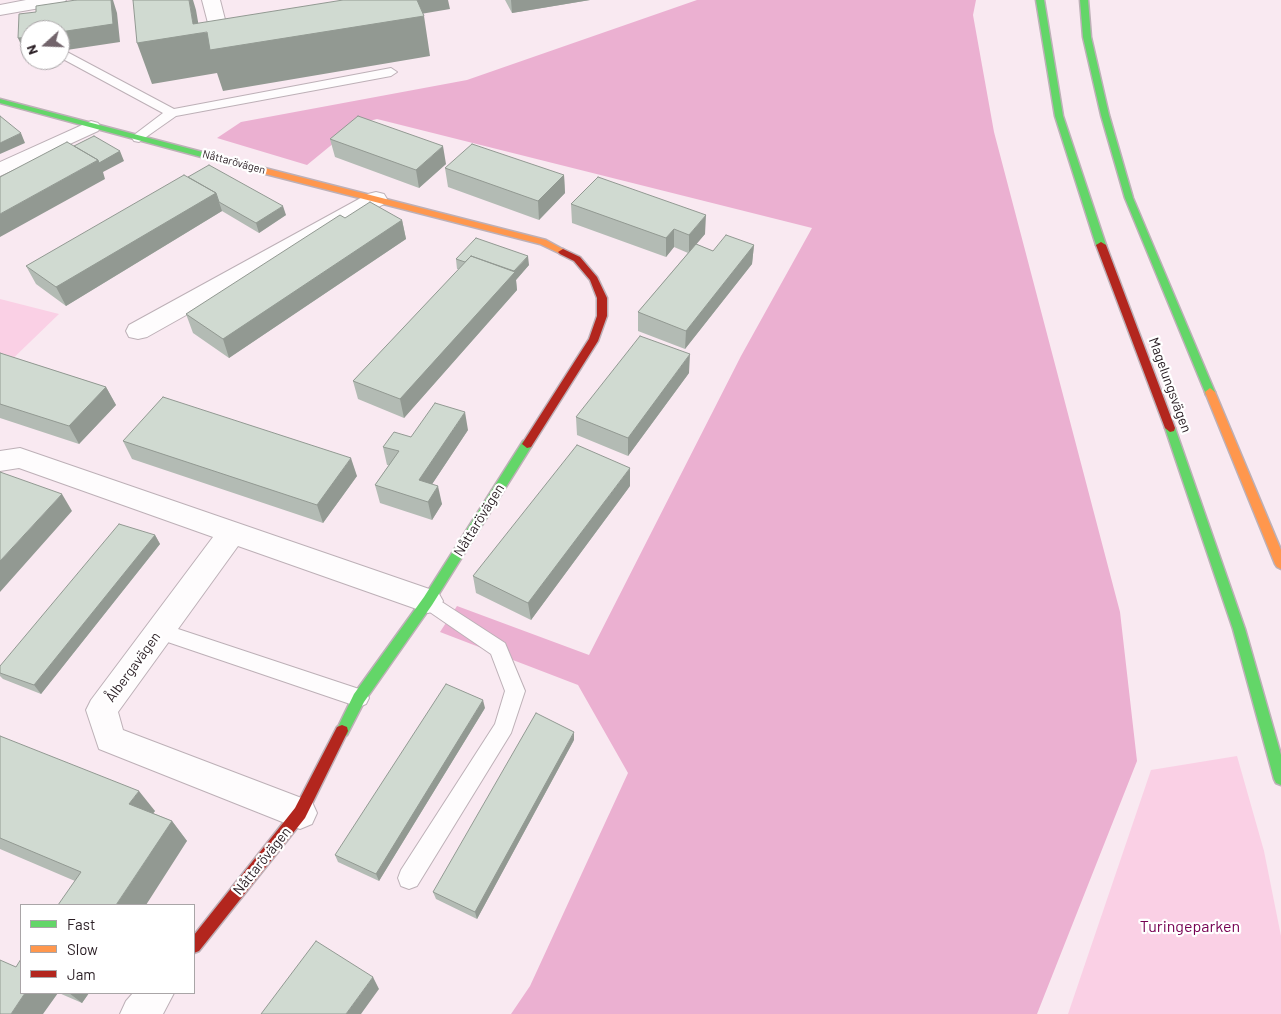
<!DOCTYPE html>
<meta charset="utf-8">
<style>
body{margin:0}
#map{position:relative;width:1281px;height:1014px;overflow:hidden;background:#f9e9f1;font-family:Barlow,sans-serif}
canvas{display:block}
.legend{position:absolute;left:20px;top:904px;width:175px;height:90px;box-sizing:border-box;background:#fff;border:1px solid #a9a5a7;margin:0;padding:6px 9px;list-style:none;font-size:15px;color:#291d23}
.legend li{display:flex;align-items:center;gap:10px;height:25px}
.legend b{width:25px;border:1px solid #a9a5a7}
.north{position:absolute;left:20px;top:20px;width:50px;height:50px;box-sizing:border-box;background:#fff;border:1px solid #a9a5a7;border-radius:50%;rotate:250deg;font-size:14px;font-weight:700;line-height:20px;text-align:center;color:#291d23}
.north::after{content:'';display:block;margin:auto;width:18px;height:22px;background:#72646b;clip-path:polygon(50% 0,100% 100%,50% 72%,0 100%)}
</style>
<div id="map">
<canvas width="1281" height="1014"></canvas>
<ul class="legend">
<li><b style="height:6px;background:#63d668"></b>Fast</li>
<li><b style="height:6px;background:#ff974d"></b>Slow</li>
<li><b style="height:6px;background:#b3261e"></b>Jam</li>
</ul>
<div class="north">N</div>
</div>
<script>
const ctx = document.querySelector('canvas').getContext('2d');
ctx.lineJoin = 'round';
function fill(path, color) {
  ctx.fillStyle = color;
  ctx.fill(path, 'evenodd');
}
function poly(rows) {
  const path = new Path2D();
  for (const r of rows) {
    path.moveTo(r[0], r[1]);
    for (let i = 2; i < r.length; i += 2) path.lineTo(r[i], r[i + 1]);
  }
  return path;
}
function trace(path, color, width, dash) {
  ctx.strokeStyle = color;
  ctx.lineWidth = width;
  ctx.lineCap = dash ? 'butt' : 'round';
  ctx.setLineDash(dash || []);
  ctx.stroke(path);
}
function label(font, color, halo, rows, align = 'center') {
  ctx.font = font + ' Barlow,sans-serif';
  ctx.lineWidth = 4.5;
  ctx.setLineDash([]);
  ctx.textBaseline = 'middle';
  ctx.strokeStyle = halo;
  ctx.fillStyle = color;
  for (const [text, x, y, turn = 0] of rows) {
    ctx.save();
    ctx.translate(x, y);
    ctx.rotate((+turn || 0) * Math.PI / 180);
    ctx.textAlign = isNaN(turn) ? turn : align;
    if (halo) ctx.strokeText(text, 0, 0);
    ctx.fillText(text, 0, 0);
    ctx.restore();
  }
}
const green = poly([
 [0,299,59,314,0,371],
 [1237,756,1264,851,1281,936,1281,1014,1068,1014,1151,770]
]);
const forest = poly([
 [697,0,976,0,973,15,994,132,1120,612,1137,761,1037,1014,511,1014,530,986,628,773,578,685,440,632,457,606,589,655,741,356,812,228,377,119,357,124,307,165,217,138,241,122,467,80]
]);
const lane = poly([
 [67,52,174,109,391,68,397,72,391,76,176,116,139,142,134,141,132,138,134,135,163,113,63,59,61,56,67,52],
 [428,593,505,643,525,691,511,733,417,886,409,889,401,886,398,878,401,870,495,724,505,691,491,654,421,606,419,601,421,596,428,593],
 [160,623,359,689,366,692,369,698,366,704,359,707,153,637,150,631,153,625,160,623]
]);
const street = poly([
 [26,0,66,0,63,4,57,5,0,15,0,5,26,0],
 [202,0,220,0,230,39,240,45,242,49,240,53,226,53,214,46,202,0],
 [91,121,98,123,101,127,98,131,0,176,0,162,91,121],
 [376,192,384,194,387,199,384,204,147,337,138,339,129,337,126,331,129,325,368,194,376,192],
 [20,448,438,592,443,601,438,610,428,613,238,546,118,712,123,730,312,802,317,813,312,824,300,829,99,749,86,710,91,700,213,537,19,468,0,471,0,451,20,448],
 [133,993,174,993,163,1014,120,1014,126,1001,133,993]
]);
const fast = poly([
 [1036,0,1044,0,1063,116,1106,245,1104,247,1098,247,1096,245,1055,116,1036,0],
 [1080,0,1088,0,1091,37,1109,115,1133,198,1215,392,1214,395,1206,395,1205,392,1125,198,1101,115,1083,37,1080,0],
 [0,99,252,165,253,167,249,170,246,169,0,103,0,99],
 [1170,424,1175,428,1245,629,1281,755,1281,785,1276,783,1274,779,1233,629,1165,428,1170,424],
 [527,440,532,444,531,447,432,605,364,702,347,735,342,737,337,735,336,731,354,694,424,597,523,441,527,440]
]);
const slow = poly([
 [249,164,546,240,568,252,563,255,540,244,246,169,245,167,249,164],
 [1210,388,1215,392,1281,550,1281,569,1277,567,1275,564,1205,392,1210,388]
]);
const jam = poly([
 [1101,242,1106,245,1175,428,1174,431,1170,432,1165,428,1096,245,1101,242],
 [563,249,580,257,597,277,607,298,607,316,598,341,531,447,527,448,522,444,589,339,597,316,597,298,590,280,574,261,560,254,558,252,563,249],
 [342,725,347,727,348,731,305,818,199,951,194,953,194,935,295,808,337,727,342,725]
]);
const wall = poly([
 [505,0,590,0,512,13],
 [330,139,446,164,419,188,335,157],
 [445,168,564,175,565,193,539,220,448,187],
 [188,177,286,215,259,233,222,211,66,306,36,284,26,266],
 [571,204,705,234,696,244,713,251,754,245,752,264,685,349,638,331,638,312,688,253,674,247,666,257,572,223],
 [345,218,402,220,406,239,229,358,193,333,186,314],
 [456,259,529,265,516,280,517,290,404,418,358,399,353,381,459,269,457,269],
 [0,353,106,387,116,405,79,444,0,418],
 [689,373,628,456,577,435,576,417],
 [468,430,432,484,442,504,432,520,380,503,375,485,389,465,387,465,383,447,411,437],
 [123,441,357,476,323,523,132,459],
 [630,486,531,620,476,593,473,576],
 [155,535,160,544,41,694,3,679,0,676,0,666],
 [485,708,379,881,338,862,335,855],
 [0,736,155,811,153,813,172,821,187,841,75,881,0,849],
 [574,740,477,919,436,899,433,892],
 [59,993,89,993,82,1003]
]);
const shadedWall = poly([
 [111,0,113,0,117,13,120,42,60,51,60,32],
 [189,0,193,0,196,10,200,33,424,16,430,56,223,91,217,73,152,84,137,43,193,24],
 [401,0,448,0,450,9,403,17],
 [511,0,590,0,512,13],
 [30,37,30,56,26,56,18,38],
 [21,133,25,143,0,154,0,143],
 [443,146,446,164,419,188,416,170],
 [120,151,124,161,103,172,105,179,0,237,0,214,98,160],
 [564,175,565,193,539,220,538,201],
 [216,193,222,211,66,306,56,287],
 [283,206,286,215,259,233,256,223],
 [706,215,705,234,689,253,689,235],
 [402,220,406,239,229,358,223,339],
 [674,229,674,247,666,257,666,238],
 [754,245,752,264,685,349,686,331],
 [528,256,529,265,516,280,517,290,404,418,400,399],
 [690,354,689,373,628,456,628,438],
 [106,387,116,405,79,444,69,426],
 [465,412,468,430,423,498,419,480],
 [351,458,357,476,323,523,317,505],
 [630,468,630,486,531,620,528,603],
 [438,486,442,504,432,520,428,502],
 [62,494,72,511,0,592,0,561],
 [155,535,160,544,41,694,34,685],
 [483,700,485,708,379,881,376,874],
 [574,732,574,740,477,919,475,912],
 [139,791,155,811,145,824,129,804],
 [172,821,187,841,146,905,116,905],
 [373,977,379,989,361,1014,346,1014],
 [25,993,58,993,43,1014,11,1014],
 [69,993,89,993,82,1003]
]);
const building = poly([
 [76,0,111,0,113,24,60,32,60,30,30,30,30,37,18,38,19,14,36,12,36,6,76,0],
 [133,0,189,0,193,24,343,0,417,0,424,16,210,50,207,32,137,43,133,0],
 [0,116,21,133,0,143,0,116],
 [358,116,443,146,416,170,330,139,358,116],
 [94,136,120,151,99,163,98,160,74,146,94,136],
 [67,142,98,160,0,214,0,177,67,142],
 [472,144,564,175,538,201,445,168,472,144],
 [209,165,283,206,256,223,219,202,216,193,188,177,209,165],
 [184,175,216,193,56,287,26,266,184,175],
 [598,177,706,215,689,235,674,229,666,238,571,204,598,177],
 [370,202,402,220,223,339,186,314,340,215,345,218,370,202],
 [726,235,754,245,686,331,638,312,696,244,713,251,726,235],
 [476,238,528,256,514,271,471,256,465,262,456,259,476,238],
 [471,256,515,272,400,399,353,381,471,256],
 [640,336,690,354,628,438,576,417,640,336],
 [0,353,106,387,69,426,0,404,0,353],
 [163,397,351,458,317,505,123,441,163,397],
 [435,403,465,412,419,480,438,486,428,502,375,485,399,451,383,447,394,432,411,437,435,403],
 [577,445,630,468,528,603,473,576,577,445],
 [0,472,62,494,0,561,0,472],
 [119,524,155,535,34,685,0,673,0,666,119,524],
 [446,684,483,700,376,874,335,855,446,684],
 [536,713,574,732,475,912,433,892,536,713],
 [0,736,139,791,129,804,172,821,116,905,58,905,81,872,0,838,0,736],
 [316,941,373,977,346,1014,261,1014,316,941],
 [21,959,21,993,25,993,11,1014,0,1014,0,960,16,967,21,959]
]);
const farStreetnames = [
 ["Nåttarövägen",234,162,15]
];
const streetNames = [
 ["Magelungsvägen",1170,385,70],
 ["Nåttarövägen",479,520,-58],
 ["Ålbergavägen",133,667,-54],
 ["Nåttarövägen",262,861,-51]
];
const nearParknames = [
 ["Turingeparken",1190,927]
];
fill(green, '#fad0e5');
fill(forest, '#ebb0d1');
trace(lane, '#bdb0b7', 2);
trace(street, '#bdb0b7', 2);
trace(fast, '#bdb0b7', 3);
trace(slow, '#bdb0b7', 3);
trace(jam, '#bdb0b7', 3);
fill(lane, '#fefcfd');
fill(street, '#fefcfd');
fill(fast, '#63d668');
fill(slow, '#ff974d');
fill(jam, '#b3261e');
fill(wall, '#b3bbb4');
fill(shadedWall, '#929992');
fill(building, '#d0dad1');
trace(building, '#929992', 1);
label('11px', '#291d23', '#fff', farStreetnames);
label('14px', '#291d23', '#fff', streetNames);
label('16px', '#760052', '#fff', nearParknames);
</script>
